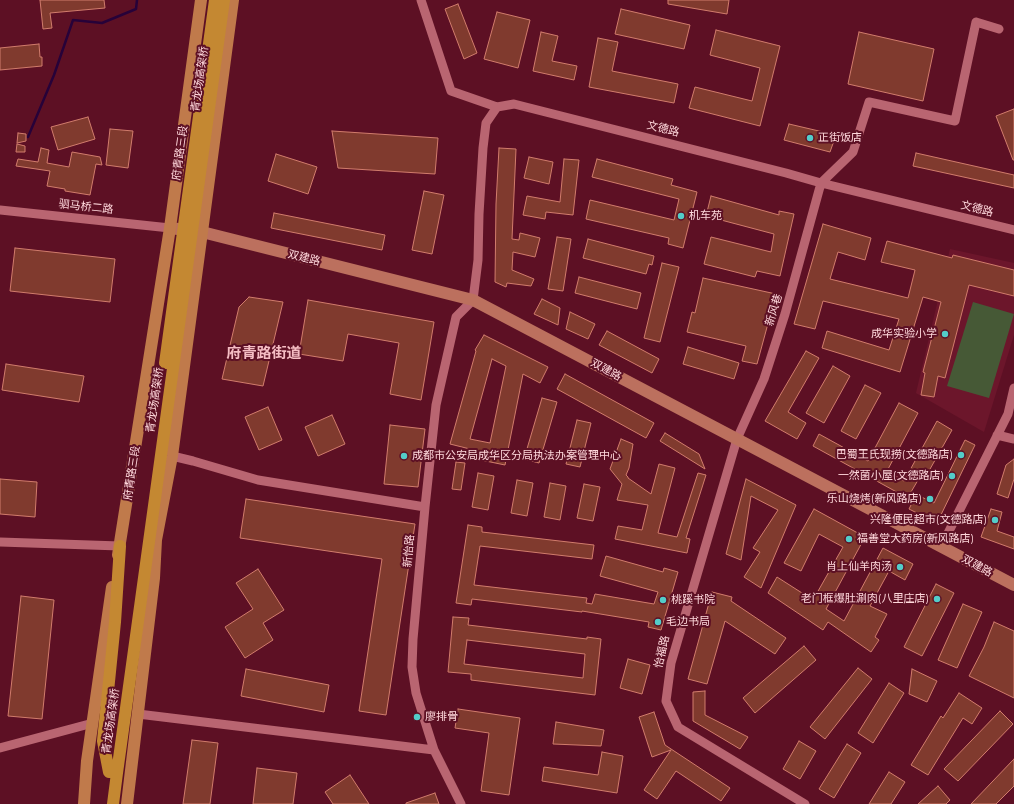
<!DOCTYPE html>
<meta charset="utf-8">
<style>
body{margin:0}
canvas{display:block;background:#5d1024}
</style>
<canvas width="1014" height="804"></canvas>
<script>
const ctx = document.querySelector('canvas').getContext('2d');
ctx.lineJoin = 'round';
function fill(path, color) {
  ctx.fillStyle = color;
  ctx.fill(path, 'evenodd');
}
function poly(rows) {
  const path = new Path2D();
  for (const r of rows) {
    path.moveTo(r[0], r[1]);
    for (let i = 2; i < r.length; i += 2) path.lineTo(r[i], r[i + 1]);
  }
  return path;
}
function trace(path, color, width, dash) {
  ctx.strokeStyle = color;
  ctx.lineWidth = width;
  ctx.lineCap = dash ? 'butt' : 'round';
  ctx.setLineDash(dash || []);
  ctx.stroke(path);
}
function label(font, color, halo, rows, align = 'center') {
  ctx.font = font + ' Montserrat,"Noto Sans SC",sans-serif';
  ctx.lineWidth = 4;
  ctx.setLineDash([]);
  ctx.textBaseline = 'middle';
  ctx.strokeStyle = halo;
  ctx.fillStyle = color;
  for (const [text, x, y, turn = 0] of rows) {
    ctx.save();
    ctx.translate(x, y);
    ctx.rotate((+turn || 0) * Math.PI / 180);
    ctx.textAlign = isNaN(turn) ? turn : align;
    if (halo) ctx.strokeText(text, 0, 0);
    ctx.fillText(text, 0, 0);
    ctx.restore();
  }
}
const built = poly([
 [950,249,1014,263,1014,335,984,432,916,393]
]);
const green = poly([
 [973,302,1014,314,989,398,947,386]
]);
const stream = poly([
 [28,137,54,75,73,20,102,23,136,9,137,0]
]);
const building = poly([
 [40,0,104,0,105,8,50,13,52,28,43,29,40,0],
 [668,0,729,0,727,14,668,4,668,0],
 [458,4,477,53,464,59,445,9,458,4],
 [621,9,690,25,684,49,615,34,621,9],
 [497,12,530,20,518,68,484,59,497,12],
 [716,30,780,46,760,126,689,108,695,87,752,101,760,68,710,55,716,30],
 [541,32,558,36,552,61,577,66,574,80,533,71,541,32],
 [859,32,934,49,923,101,848,84,859,32],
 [598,38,618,42,612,71,678,84,674,103,589,87,598,38],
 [39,44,40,57,42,57,42,66,0,70,0,48,39,44],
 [1014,109,1014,160,1013,160,996,116,1014,109],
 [88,117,95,139,58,150,51,127,88,117],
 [789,124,836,135,830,152,784,140,789,124],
 [110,129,133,131,128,168,106,165,110,129],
 [332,131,438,138,435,174,338,168,332,131],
 [18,133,26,134,26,141,17,143,18,133],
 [17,144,25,146,25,152,16,152,17,144],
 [41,148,49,150,47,163,69,167,72,152,100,157,102,165,96,164,90,195,65,191,65,189,47,186,50,171,16,166,18,159,38,162,41,148],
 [499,148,516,149,512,239,519,240,520,233,540,238,535,257,513,252,512,270,534,279,531,286,507,283,506,287,495,282,496,204,499,148],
 [916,153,1014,175,1014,188,913,166,916,153],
 [276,154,317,167,308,194,268,181,276,154],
 [529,157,553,162,549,184,524,178,529,157],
 [564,159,579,160,573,215,546,212,545,219,523,215,527,196,560,202,564,159],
 [597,159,673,179,671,185,697,192,683,248,668,244,669,238,586,219,590,200,674,220,679,199,592,177,597,159],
 [424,191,444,195,432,254,412,250,424,191],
 [711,196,779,215,779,211,794,214,780,276,757,271,755,277,704,264,711,237,771,252,774,234,706,216,711,196],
 [274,213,385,235,382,250,271,228,274,213],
 [823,224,871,238,865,260,838,252,830,279,908,298,915,270,881,262,887,241,952,258,953,255,1014,270,1014,296,969,285,945,378,938,376,934,397,921,395,925,373,923,372,941,302,923,297,900,372,822,348,827,331,889,350,899,319,823,301,815,329,794,324,823,224],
 [557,237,571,239,563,291,548,289,557,237],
 [588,239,654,256,652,265,649,264,646,274,583,258,588,239],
 [15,248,115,259,110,302,10,291,15,248],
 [662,263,679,267,660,342,644,338,662,263],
 [579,277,641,293,637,309,575,293,579,277],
 [703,278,776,294,757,364,742,361,746,346,687,332,692,312,695,313,703,278],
 [249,297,283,302,263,386,222,379,239,307,249,297],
 [542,299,560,308,558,325,534,314,542,299],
 [308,300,434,322,421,400,390,394,399,343,348,334,343,361,299,354,308,300],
 [570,312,595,324,588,339,566,329,570,312],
 [607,331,659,359,652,373,599,345,607,331],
 [484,335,548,367,540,383,523,374,505,465,476,459,478,451,450,444,476,351,475,350,484,335],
 [492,359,506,366,490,443,470,439,492,359],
 [688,347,739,363,734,379,683,364,688,347],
 [806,351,819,358,788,412,806,423,797,439,765,421,806,351],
 [6,364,84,376,79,402,2,390,6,364],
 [833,366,850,376,824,423,806,413,833,366],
 [565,374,654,423,646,438,557,389,565,374],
 [865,385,881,393,856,439,841,431,865,385],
 [542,398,557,402,539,463,524,459,542,398],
 [899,403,918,413,887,471,904,481,937,421,952,430,925,478,921,475,911,492,934,503,965,440,975,445,937,523,909,509,913,501,813,446,819,434,868,461,899,403],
 [268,407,282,440,259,450,245,417,268,407],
 [332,415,345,444,318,456,305,427,332,415],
 [577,420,591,423,580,467,566,464,577,420],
 [390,425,425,429,418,487,384,484,390,425],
 [665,433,699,454,705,469,660,441,665,433],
 [621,439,633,444,629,468,626,475,628,477,628,478,651,494,659,464,675,468,658,533,677,537,698,473,706,475,686,538,690,539,687,553,615,539,618,526,642,530,648,505,617,500,622,484,610,469,621,439],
 [1014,459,1014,479,1008,498,997,494,1006,465,1014,459],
 [456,462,465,463,461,490,452,489,456,462],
 [478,473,494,476,488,510,472,507,478,473],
 [0,479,37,482,35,517,0,514,0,479],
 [746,479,796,505,761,588,744,577,760,552,753,548,778,510,751,496,741,560,726,554,746,479],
 [517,480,533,483,527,516,511,513,517,480],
 [550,483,566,486,560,520,544,517,550,483],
 [584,484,600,487,593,521,577,518,584,484],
 [246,499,415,524,386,715,359,711,382,559,240,538,246,499],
 [814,509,865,537,826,609,844,621,883,548,913,564,905,580,889,571,870,606,887,614,875,637,879,640,871,652,828,622,823,630,768,593,777,577,813,600,843,547,819,534,801,571,784,563,814,509],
 [991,509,1002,512,997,531,1014,537,1014,549,981,537,991,509],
 [468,525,482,527,482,532,594,545,592,559,480,546,474,585,587,598,586,603,592,604,595,594,654,604,658,592,600,576,606,556,663,572,664,568,678,572,661,630,648,627,649,622,582,611,582,612,472,599,471,605,456,603,468,525],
 [258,569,284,610,263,623,273,640,245,658,225,627,253,609,236,583,258,569],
 [936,584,954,593,922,656,904,647,936,584],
 [712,592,732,597,731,601,786,638,775,654,725,621,707,684,688,679,712,592],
 [21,596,54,600,42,719,8,716,21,596],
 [963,604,982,612,957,668,938,660,963,604],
 [453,617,469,618,468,625,587,639,587,637,601,639,595,695,471,680,471,674,448,672,453,617],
 [467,640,585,654,583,678,464,664,467,640],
 [994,622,1014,631,1014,698,969,676,984,647,994,622],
 [804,646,816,660,755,713,743,698,804,646],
 [628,659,650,665,642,694,620,688,628,659],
 [858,668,872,679,825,739,810,727,858,668],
 [246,669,329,685,324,712,241,696,246,669],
 [912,669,937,681,927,702,909,694,912,669],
 [889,683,904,693,873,743,858,733,889,683],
 [705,691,705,715,748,737,740,749,693,721,693,692,705,691],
 [959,693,982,708,972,724,963,718,928,775,911,765,941,716,943,718,959,693],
 [458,709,520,718,509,795,481,791,489,733,455,728,458,709],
 [1000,711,1013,724,958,781,944,769,1000,711],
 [654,712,665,745,730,788,721,801,676,771,657,799,644,790,671,750,652,757,639,717,654,712],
 [556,722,604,730,601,746,553,744,556,722],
 [192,740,218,743,210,804,183,804,192,740],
 [799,741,816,751,800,779,783,769,799,741],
 [847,744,861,753,834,798,819,789,847,744],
 [602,752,623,756,617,793,542,781,544,767,598,775,602,752],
 [1014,759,1014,786,996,804,971,804,1014,759],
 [257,768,297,773,293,804,253,804,257,768],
 [889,772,905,782,891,804,869,804,889,772],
 [350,775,369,804,333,804,325,792,350,775],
 [938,786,950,800,946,804,918,804,938,786],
 [435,793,439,804,406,804,406,803,435,793]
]);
const street = poly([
 [421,0,451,91,497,107],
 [0,210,170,228],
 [997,435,1014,439],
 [172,456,193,461,258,480,425,507],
 [0,542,120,546],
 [941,547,1008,414,1014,388],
 [138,714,434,750],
 [0,748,93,723],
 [461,804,434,750,416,693,412,667,413,639,425,507,436,405,456,317,473,300,478,260,479,214,483,148,486,123,497,107,514,104,786,173,821,183,1014,230],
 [805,804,678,727,666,701,671,663,737,439,764,379,785,314,821,183,853,152,869,102,955,121,976,22,999,29]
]);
const secondary = poly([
 [170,228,202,232,473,300,1014,585]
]);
const primary = poly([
 [118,555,170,228,201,0],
 [84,804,87,761,112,587],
 [127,804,154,578,156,540,172,456,233,0]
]);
const highway = poly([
 [165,363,215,0],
 [109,772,103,741,115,622,120,546],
 [113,804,117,773,224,0]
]);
const markers = [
 [810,138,4,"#53cdc9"],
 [681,216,4,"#53cdc9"],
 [945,334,4,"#53cdc9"],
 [961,455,4,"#53cdc9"],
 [404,456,4,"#53cdc9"],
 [952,476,4,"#53cdc9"],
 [930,499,4,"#53cdc9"],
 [995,520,4,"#53cdc9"],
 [849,539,4,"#53cdc9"],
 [900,567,4,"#53cdc9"],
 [937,599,4,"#53cdc9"],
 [663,600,4,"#53cdc9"],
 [658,622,4,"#53cdc9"],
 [417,717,4,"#53cdc9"]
];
const streetNames = [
 ["青龙场高架桥",200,79,-82],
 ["文德路",663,129,14],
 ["府青路三段",180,153,-82],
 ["驷马桥二路",86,207,6],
 ["文德路",977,209,14],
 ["双建路",304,258,14],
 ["新风巷",774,310,-73],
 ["双建路",606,370,28],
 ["青龙场高架桥",155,400,-82],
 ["府青路三段",132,473,-81],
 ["新怡路",409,551,-85],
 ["双建路",977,566,28],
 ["怡福路",662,652,-77],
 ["青龙场高架桥",111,721,-82]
];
const poiNames = [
 ["正街饭店",818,138],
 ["机车苑",689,216],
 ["成华实验小学",937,334,"right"],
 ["巴蜀王氏现捞(文德路店)",953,455,"right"],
 ["成都市公安局成华区分局执法办案管理中心",412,456],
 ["一然菌小屋(文德路店)",944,476,"right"],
 ["乐山烧烤(新风路店)",922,499,"right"],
 ["兴隆便民超市(文德路店)",987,520,"right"],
 ["福善堂大药房(新风路店)",857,539],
 ["肖上仙羊肉汤",892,567,"right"],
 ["老门框爆肚涮肉(八里庄店)",929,599,"right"],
 ["桃蹊书院",671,600],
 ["毛边书局",666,622],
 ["廖排骨",425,717]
];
const districtNames = [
 ["府青路街道",264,354]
];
fill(built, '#6c162b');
fill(green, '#465936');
trace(stream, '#270239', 2.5);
fill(building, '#803a2e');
trace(building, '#d17c6c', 1);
trace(street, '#b96571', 9);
trace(secondary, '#bc705e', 12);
trace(primary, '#c07a4b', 12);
trace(highway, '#c48832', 12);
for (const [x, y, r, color] of markers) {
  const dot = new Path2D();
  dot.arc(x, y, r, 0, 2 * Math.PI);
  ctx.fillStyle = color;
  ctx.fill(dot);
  trace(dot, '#5d1024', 1.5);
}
label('11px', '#ffd8dc', '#5d1024', streetNames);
label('11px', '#ffd8dc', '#5d1024', poiNames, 'left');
label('bold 15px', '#f5bdc3', '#5d1024', districtNames);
</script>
